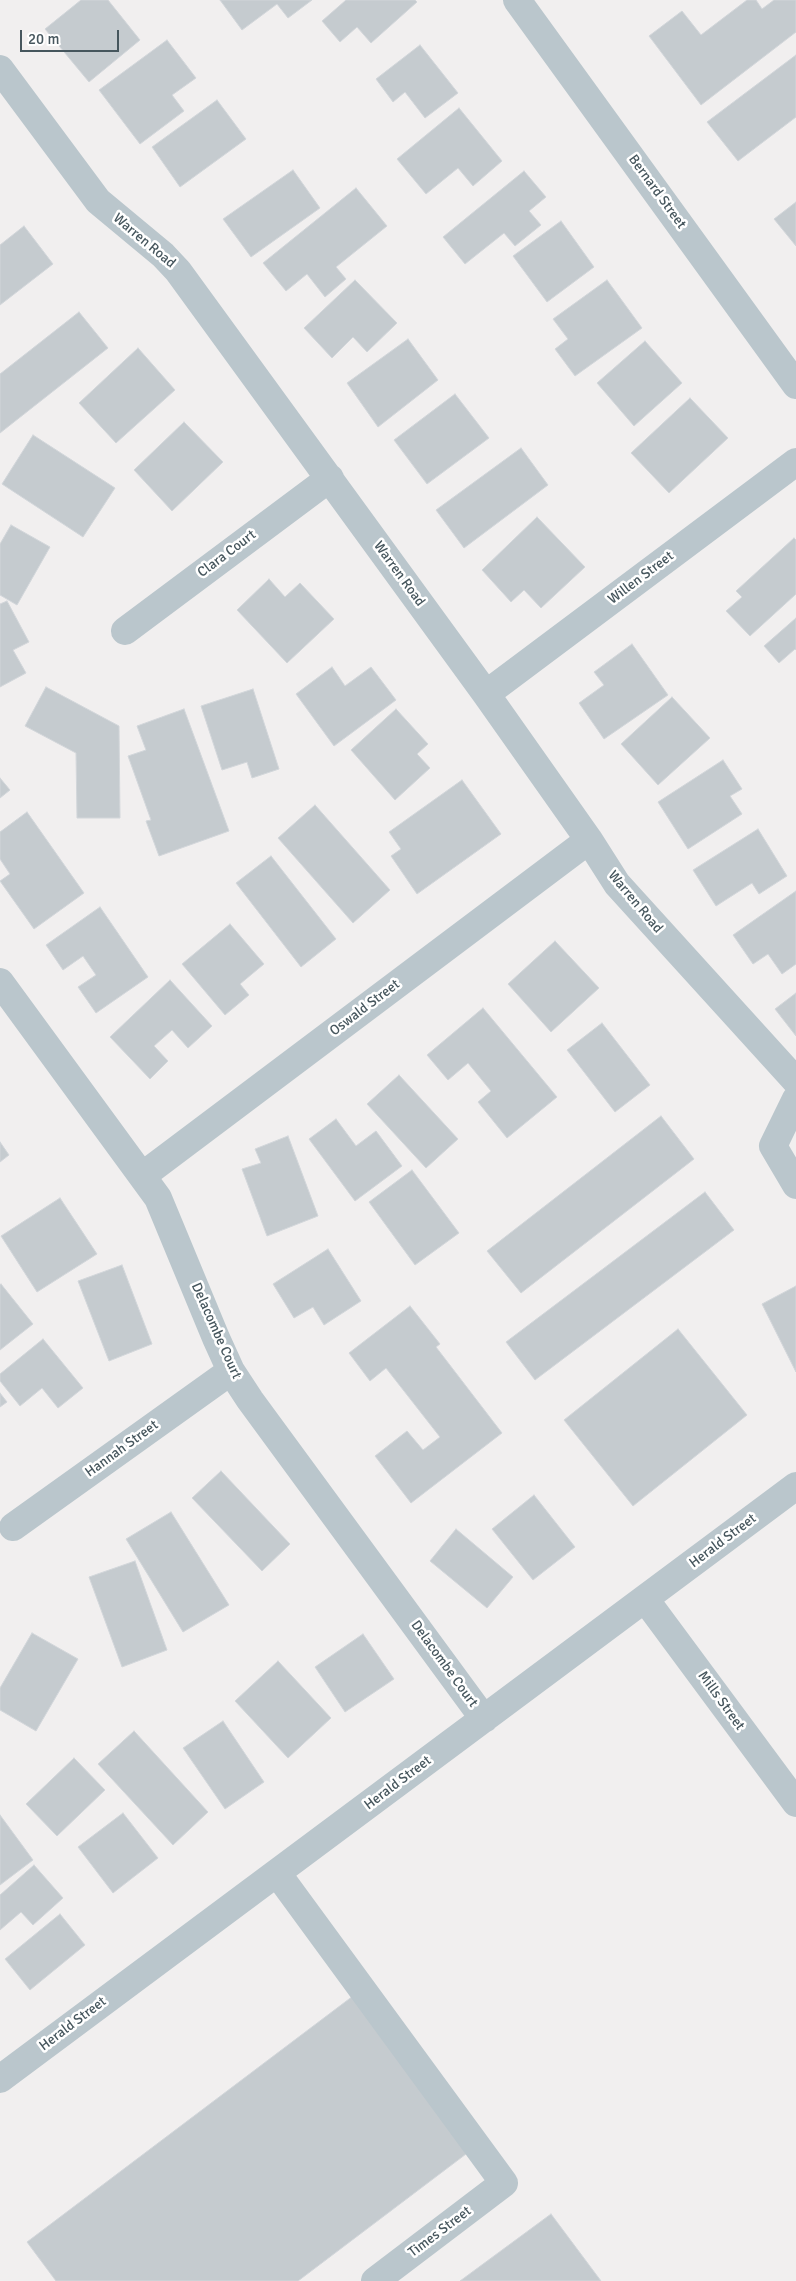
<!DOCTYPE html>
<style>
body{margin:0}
#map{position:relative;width:796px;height:2281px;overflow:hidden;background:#f1efef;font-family:Signika,sans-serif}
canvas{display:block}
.scale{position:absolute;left:20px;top:30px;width:99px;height:22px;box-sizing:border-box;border:2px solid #46565d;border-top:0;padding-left:6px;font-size:15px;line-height:18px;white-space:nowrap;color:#46565d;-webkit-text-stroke:4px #fff;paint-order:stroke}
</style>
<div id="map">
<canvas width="796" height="2281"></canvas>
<div class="scale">20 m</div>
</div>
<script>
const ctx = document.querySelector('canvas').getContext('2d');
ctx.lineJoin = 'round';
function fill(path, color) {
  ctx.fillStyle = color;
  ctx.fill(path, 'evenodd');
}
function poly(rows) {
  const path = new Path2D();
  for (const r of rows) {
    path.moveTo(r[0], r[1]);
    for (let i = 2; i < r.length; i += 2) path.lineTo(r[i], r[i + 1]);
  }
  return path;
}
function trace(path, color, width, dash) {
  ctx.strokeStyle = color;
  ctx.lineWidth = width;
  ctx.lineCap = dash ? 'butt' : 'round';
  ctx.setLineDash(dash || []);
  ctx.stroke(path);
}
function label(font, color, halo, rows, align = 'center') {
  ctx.font = font + ' Signika,sans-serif';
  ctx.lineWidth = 5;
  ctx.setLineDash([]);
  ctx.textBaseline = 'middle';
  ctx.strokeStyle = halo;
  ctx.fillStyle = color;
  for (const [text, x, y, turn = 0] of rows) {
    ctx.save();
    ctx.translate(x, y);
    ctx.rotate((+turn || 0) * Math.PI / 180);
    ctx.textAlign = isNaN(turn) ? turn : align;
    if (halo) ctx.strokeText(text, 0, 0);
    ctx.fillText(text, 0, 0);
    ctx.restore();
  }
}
const building = poly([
 [81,0,108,0,140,40,89,82,45,29,81,0],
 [220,0,312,0,288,18,277,4,242,30,220,0],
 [346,0,415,0,417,2,371,43,357,27,340,42,322,21,346,0],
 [747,0,756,0,762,9,774,0,796,0,796,32,701,105,649,36,682,11,701,35,747,0],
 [167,40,196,78,172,95,184,111,140,144,99,90,167,40],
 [420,45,458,93,425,118,405,92,393,102,376,79,420,45],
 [796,55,796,117,738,161,707,122,796,55],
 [217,100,246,139,180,187,152,147,217,100],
 [459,108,502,161,473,186,458,168,426,194,397,159,459,108],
 [293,170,320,208,251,257,223,219,293,170],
 [524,171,546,197,529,211,541,225,515,246,504,233,465,264,443,237,524,171],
 [356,188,387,226,336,267,346,279,325,297,307,274,286,291,263,263,356,188],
 [796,202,796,246,774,219,796,202],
 [561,221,594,267,547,302,513,256,561,221],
 [24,226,53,264,0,305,0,245,24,226],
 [355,280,397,323,367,352,353,337,332,358,304,328,355,280],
 [607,280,642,328,575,376,555,349,568,339,553,319,607,280],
 [79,312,108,348,0,433,0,374,79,312],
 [408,339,438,380,378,427,347,383,408,339],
 [645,341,682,383,634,426,597,383,645,341],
 [138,348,175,390,116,443,79,403,138,348],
 [455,394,489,438,427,484,394,440,455,394],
 [690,398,728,438,669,493,631,453,690,398],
 [184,422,223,462,172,511,134,470,184,422],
 [33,435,115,488,83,537,2,484,33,435],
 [521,448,548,485,464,548,436,510,521,448],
 [537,517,585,567,541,608,524,590,511,602,482,570,537,517],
 [11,525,50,547,17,605,0,595,0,544,11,525],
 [794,538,796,540,796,594,750,636,726,611,742,597,736,591,794,538],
 [269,579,285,597,300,583,334,619,287,663,237,610,269,579],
 [7,601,29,642,13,650,26,673,0,687,0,604,7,601],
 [796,618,796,650,795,649,779,663,764,646,796,618],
 [632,644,668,695,604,739,579,703,604,685,594,672,632,644],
 [332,667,345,686,371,667,396,700,334,746,296,694,332,667],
 [46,687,119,726,120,818,77,818,76,753,25,726,46,687],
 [253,689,279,769,252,778,247,762,222,770,201,706,253,689],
 [672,697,710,738,658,785,621,744,672,697],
 [184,709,229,831,159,856,146,821,151,820,128,756,146,750,137,726,184,709],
 [396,709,428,744,417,754,430,768,395,800,351,750,396,709],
 [723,760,742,789,730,796,742,814,688,849,658,802,723,760],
 [0,778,10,790,0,798,0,778],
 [462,780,501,834,417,894,391,856,401,849,389,832,462,780],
 [315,805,390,890,353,923,278,838,315,805],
 [27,812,84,893,34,929,0,881,10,874,0,859,0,832,27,812],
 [758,829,787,876,759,894,752,883,716,906,693,870,758,829],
 [271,856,336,939,301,967,236,883,271,856],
 [796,891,796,964,782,974,768,954,753,964,733,935,796,891],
 [100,907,148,977,96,1013,78,987,96,975,83,956,63,970,46,945,100,907],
 [230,924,264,964,240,984,249,995,225,1015,182,964,230,924],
 [555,941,599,988,551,1032,508,984,555,941],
 [170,980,212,1026,188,1048,172,1030,154,1046,168,1061,150,1079,110,1037,170,980],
 [796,993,796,1036,775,1009,796,993],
 [483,1008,557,1097,507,1138,478,1102,491,1091,468,1063,448,1080,427,1055,483,1008],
 [602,1023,650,1085,615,1112,567,1050,602,1023],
 [399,1075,458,1139,426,1168,367,1104,399,1075],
 [661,1116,694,1159,521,1293,487,1251,661,1116],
 [336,1119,356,1146,376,1131,402,1166,355,1201,309,1139,336,1119],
 [288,1136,318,1216,267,1236,242,1169,261,1163,255,1149,288,1136],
 [0,1142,9,1155,0,1162,0,1142],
 [412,1170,459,1233,415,1265,369,1202,412,1170],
 [705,1192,734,1230,535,1380,506,1342,705,1192],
 [60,1198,97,1254,37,1292,1,1236,60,1198],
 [328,1249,361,1301,324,1325,313,1307,294,1318,273,1284,328,1249],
 [122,1265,152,1344,109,1361,78,1281,122,1265],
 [1,1284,33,1324,0,1350,0,1285,1,1284],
 [796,1286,796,1372,762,1304,796,1286],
 [410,1306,440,1344,436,1347,502,1433,411,1503,375,1456,407,1431,423,1450,440,1437,386,1368,370,1381,349,1353,410,1306],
 [678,1329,747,1415,633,1506,564,1420,678,1329],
 [43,1339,83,1388,58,1408,42,1388,20,1406,0,1381,0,1374,43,1339],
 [0,1393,7,1402,0,1407,0,1393],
 [221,1471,290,1544,262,1571,192,1498,221,1471],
 [534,1495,575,1547,533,1580,492,1529,534,1495],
 [171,1512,229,1605,183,1632,126,1539,171,1512],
 [456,1529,513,1577,487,1608,430,1561,456,1529],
 [135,1561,167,1650,122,1667,89,1577,135,1561],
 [32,1633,78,1659,36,1731,0,1710,0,1688,32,1633],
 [363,1634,394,1679,345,1712,315,1667,363,1634],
 [278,1661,331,1718,288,1758,235,1701,278,1661],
 [223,1721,264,1782,225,1809,183,1748,223,1721],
 [134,1731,208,1812,173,1845,98,1764,134,1731],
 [74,1758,105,1790,57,1836,26,1804,74,1758],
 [123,1813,158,1858,113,1893,78,1847,123,1813],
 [0,1815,33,1860,0,1885,0,1815],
 [34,1865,63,1898,33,1925,21,1912,0,1930,0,1895,34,1865],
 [60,1914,85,1945,30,1990,5,1959,60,1914],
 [353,1996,470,2151,298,2281,56,2281,27,2242,353,1996],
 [551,2214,601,2281,460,2281,551,2214]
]);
const minor = poly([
 [517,0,796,385],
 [0,69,98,201,163,255,178,271,486,694,589,840,617,884,796,1081],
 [125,631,330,478],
 [486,694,796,462],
 [0,982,158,1198,216,1338,231,1371,250,1400,484,1719],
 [796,1099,773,1146,796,1185],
 [142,1176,589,840],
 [13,1527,231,1371],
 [645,1599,796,1803],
 [277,1873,504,2183,375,2281],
 [0,2079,796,1486]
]);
const streetNames = [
 ["Bernard Street",657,192,54],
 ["Warren Road",144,241,40],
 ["Clara Court",227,554,-37],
 ["Warren Road",399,574,54],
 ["Willen Street",641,578,-37],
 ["Warren Road",635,902,50],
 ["Oswald Street",365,1008,-37],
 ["Delacombe Court",216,1331,66],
 ["Hannah Street",122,1449,-36],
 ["Herald Street",723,1541,-37],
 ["Delacombe Court",444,1664,54],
 ["Mills Street",721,1701,54],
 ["Herald Street",398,1783,-37],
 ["Herald Street",73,2024,-37],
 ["Times Street",440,2232,-37]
];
fill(building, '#c5cbcf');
trace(building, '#d2d6da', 1);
trace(minor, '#bac6cc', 28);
label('14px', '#46565d', '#fff', streetNames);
</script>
